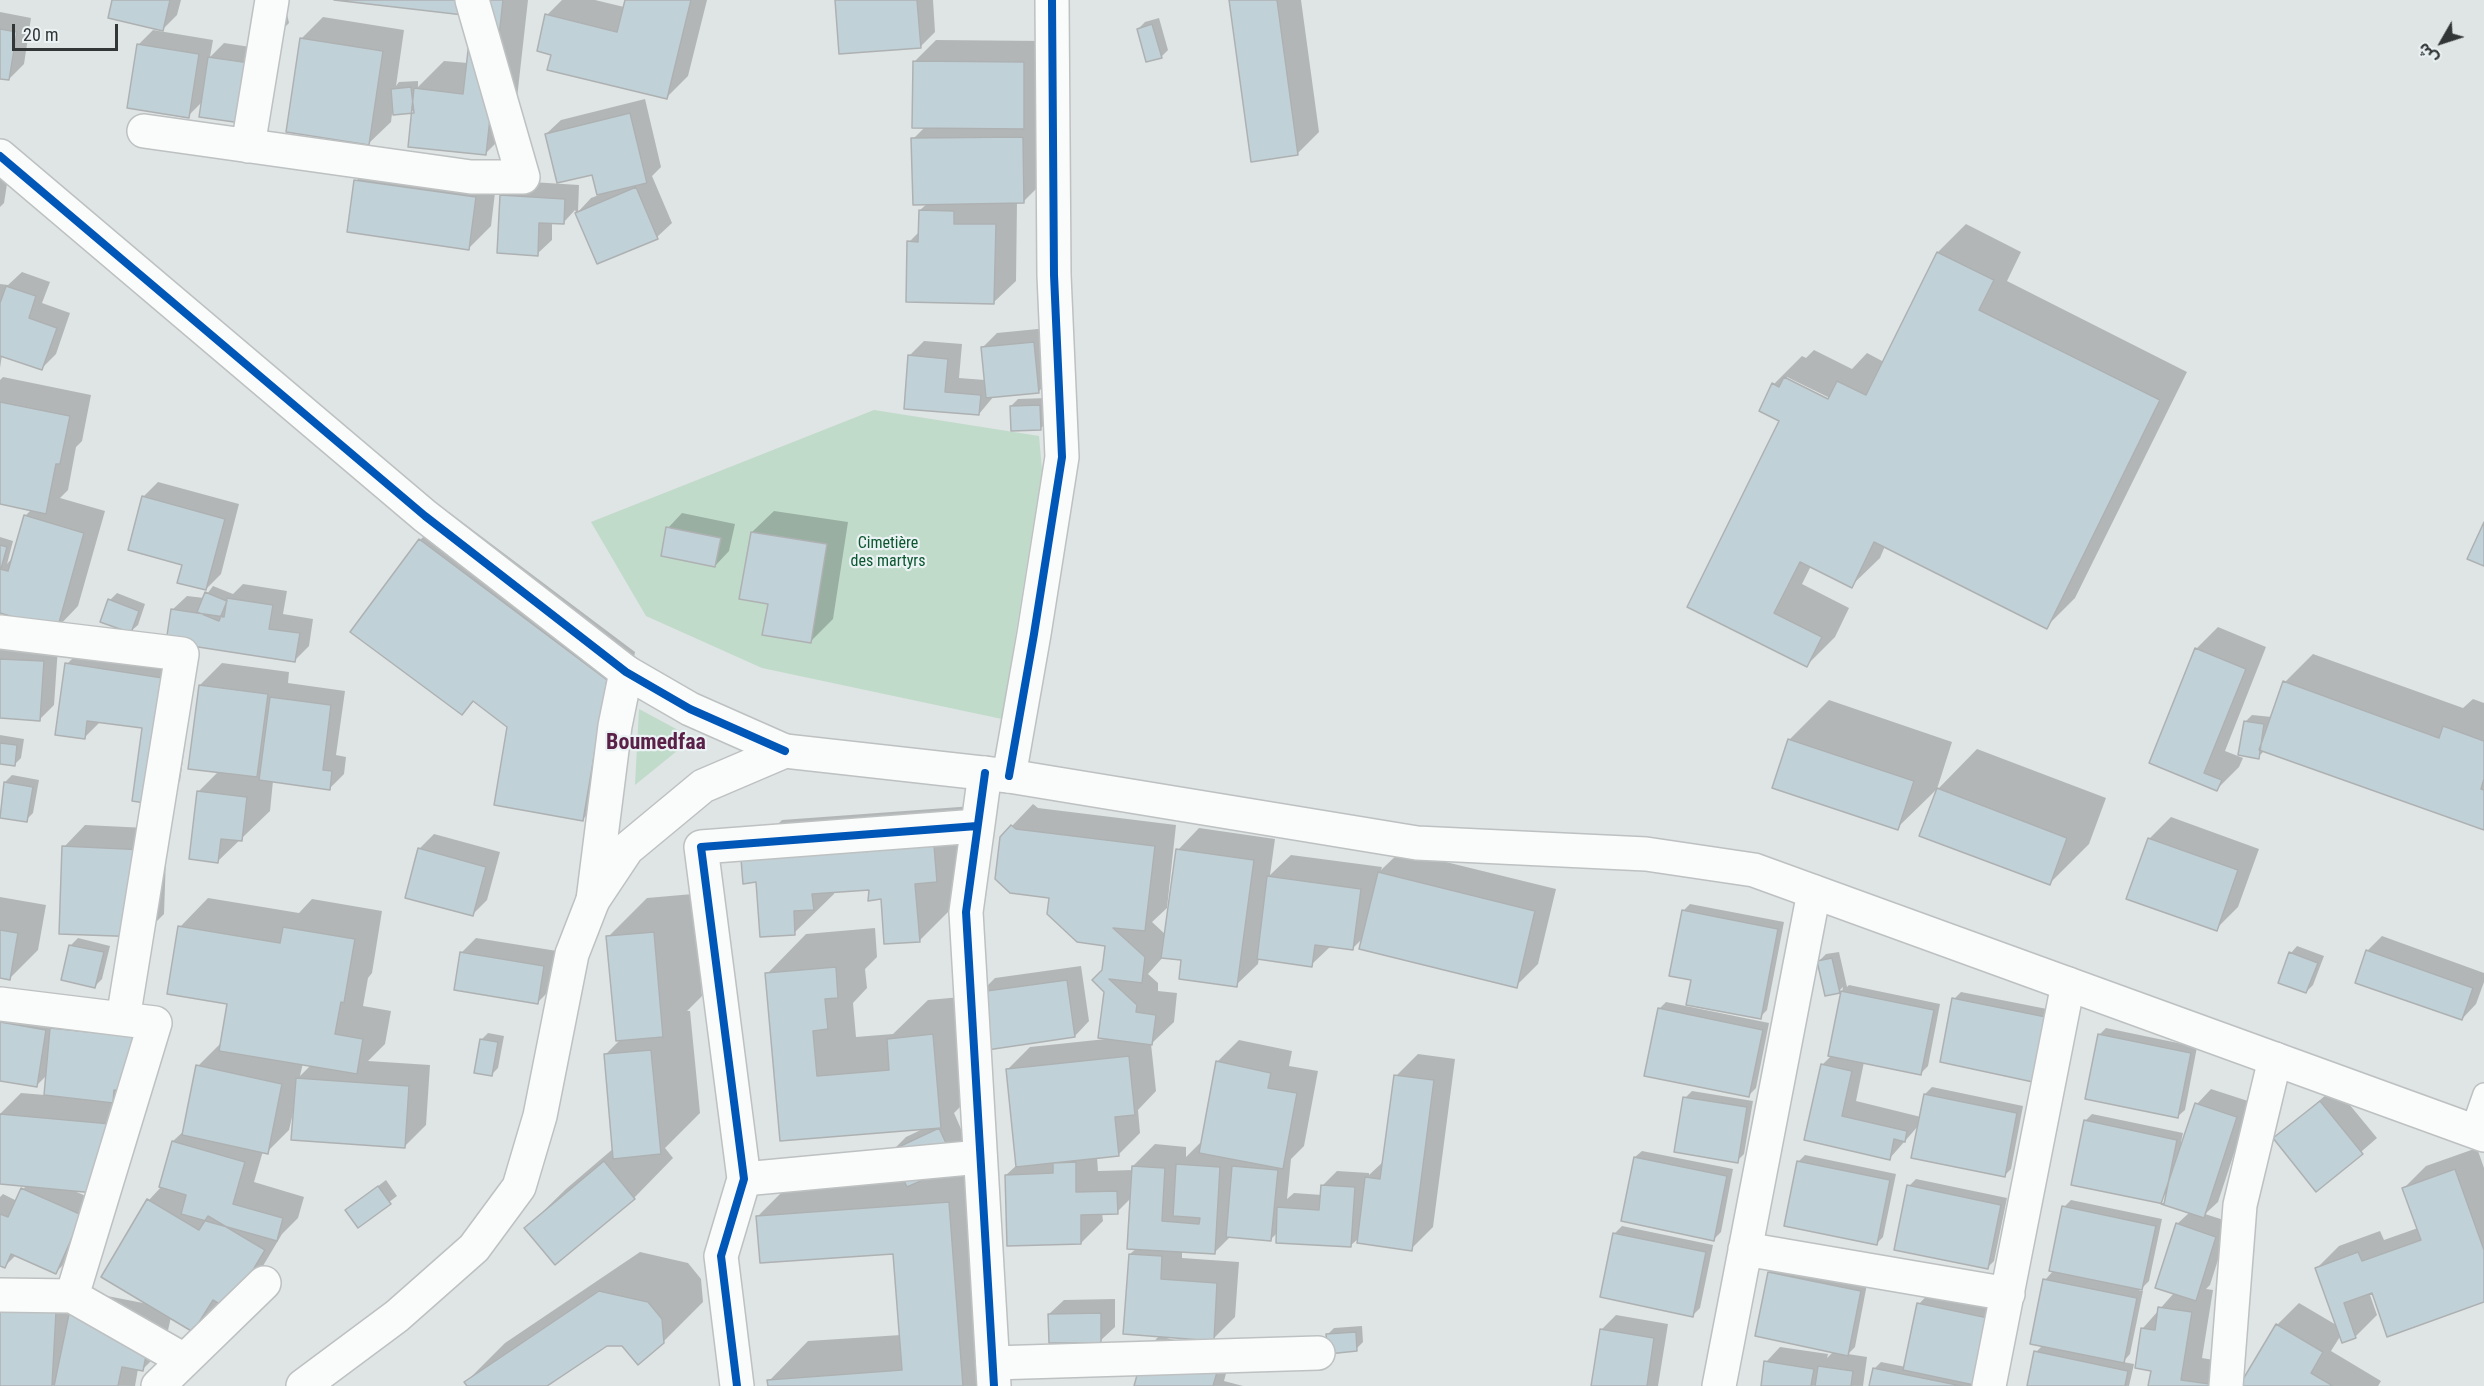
<!DOCTYPE html>
<meta charset="utf-8">
<style>
body{margin:0}
#map{position:relative;width:2484px;height:1386px;overflow:hidden;background:#dfe4e4;font-family:"Roboto Condensed","Noto Sans Arabic",sans-serif}
canvas{display:block}
.north{position:absolute;left:2412px;top:12px;width:60px;height:60px;-webkit-text-stroke:4px #eaf2f3;paint-order:stroke;rotate:231deg;font-size:16px;font-weight:700;line-height:24px;text-align:center;color:#333637}
.north::after{content:'';display:block;margin:auto;width:21px;height:27px;background:#333637;clip-path:polygon(50% 0,100% 100%,50% 72%,0 100%)}
.scale{position:absolute;left:12px;top:24px;width:106px;height:27px;box-sizing:border-box;border:3px solid #333637;border-top:0;padding-left:8px;font-size:18px;line-height:21px;white-space:nowrap;color:#333637;-webkit-text-stroke:4px #eaf2f3;paint-order:stroke}
</style>
<div id="map">
<canvas width="2484" height="1386"></canvas>
<div class="north">ش</div>
<div class="scale">20 m</div>
</div>
<script>
const ctx = document.querySelector('canvas').getContext('2d');
ctx.lineJoin = 'round';
function fill(path, color) {
  ctx.fillStyle = color;
  ctx.fill(path, 'evenodd');
}
function poly(rows) {
  const path = new Path2D();
  for (const r of rows) {
    path.moveTo(r[0], r[1]);
    for (let i = 2; i < r.length; i += 2) path.lineTo(r[i], r[i + 1]);
  }
  return path;
}
function trace(path, color, width, dash) {
  ctx.strokeStyle = color;
  ctx.lineWidth = width;
  ctx.lineCap = dash ? 'butt' : 'round';
  ctx.setLineDash(dash || []);
  ctx.stroke(path);
}
function label(font, color, halo, rows, align = 'center') {
  ctx.font = font + ' "Roboto Condensed",sans-serif';
  ctx.lineWidth = 4.5;
  ctx.setLineDash([]);
  ctx.textBaseline = 'middle';
  ctx.strokeStyle = halo;
  ctx.fillStyle = color;
  for (const [text, x, y, turn = 0] of rows) {
    ctx.save();
    ctx.translate(x, y);
    ctx.rotate((+turn || 0) * Math.PI / 180);
    ctx.textAlign = isNaN(turn) ? turn : align;
    if (halo) ctx.strokeText(text, 0, 0);
    ctx.fillText(text, 0, 0);
    ctx.restore();
  }
}
const green = poly([
 [874,410,1039,436,1042,470,1002,719,762,668,646,616,591,522],
 [639,709,693,738,635,785]
]);
const shadow = poly([
 [114,0,181,0,177,15,161,31,161,29],
 [284,0,289,23,282,30],
 [347,0,528,0,514,125,485,154,413,111,393,106,391,122,369,143,301,39,323,17,404,30,396,86,399,82,418,81,418,87,444,61,468,63,473,14],
 [562,0,595,0,624,7,626,0,707,0,688,76,666,98,553,54,547,15],
 [836,0,933,0,935,32,920,47],
 [1230,0,1301,0,1319,132,1298,153],
 [0,12,31,18,24,64,9,79,0,77],
 [1159,18,1168,50,1161,57,1138,29,1145,22],
 [153,30,213,40,210,57,224,43,270,50,203,101,188,116,138,45],
 [936,40,1045,41,1045,106,1035,116,1045,116,1045,180,1023,202,1017,202,1016,281,994,302,909,242,920,231,920,210,928,203,913,139,926,126,914,62],
 [645,99,661,167,652,176,672,223,657,237,598,262,575,210,564,222,552,222,552,240,537,254,501,196,516,181,579,185,578,212,591,198,599,195,593,173,546,134,561,120],
 [0,150,12,152,4,203,0,207],
 [378,159,497,176,491,226,469,248,356,181],
 [1966,224,2021,252,2007,281,2187,372,2075,598,2046,627,1885,546,1880,558,1851,586,1811,566,1802,584,1849,608,1835,637,1807,665,1689,606,1781,420,1761,410,1774,384,1802,356,1806,358,1814,350,1852,369,1867,353,1884,362,1938,252],
 [1787,377,1836,401,1834,404,1787,380],
 [22,272,50,282,42,303,70,313,56,354,41,369,2,355,0,368,0,284,8,285],
 [1048,328,1053,377,1038,392,994,396,979,414,905,408,909,356,924,341,962,344,959,378,985,380,982,348,997,333],
 [3,377,91,395,82,441,76,447,68,490,60,498,105,511,78,606,57,628,0,612,2,568,0,567,0,537,13,541,7,564,13,557,25,516,32,509,0,503,0,380],
 [1047,398,1047,422,1040,429,1011,406,1018,399],
 [158,482,239,504,221,574,206,589,184,564,143,497],
 [774,511,848,522,833,619,811,641,752,532],
 [449,512,635,652,611,791,582,820,509,726,474,701,462,713,420,540],
 [682,513,735,524,729,551,715,566,668,528],
 [243,584,287,591,283,614,313,619,309,646,294,661,172,610,187,596,204,598,213,586,233,594],
 [117,593,145,604,138,625,131,631,110,600],
 [2218,627,2266,647,2225,751,2243,758,2239,767,2217,789,2151,762,2196,649],
 [89,642,197,658,180,781,158,803,144,727,101,721,84,738,67,664],
 [0,644,58,647,54,705,40,719,0,717],
 [2313,654,2463,708,2473,699,2484,703,2484,829,2265,750,2258,757,2245,722,2252,715,2272,717,2285,682],
 [222,663,289,672,288,683,345,691,336,755,346,757,344,774,329,789,273,781,270,811,218,861,198,792,219,771,200,685],
 [1829,700,1952,742,1937,789,1897,828,1789,740],
 [0,735,24,739,21,758,14,765,0,763],
 [1977,749,2106,798,2089,844,2049,884,1938,789],
 [12,775,39,780,33,813,26,820,0,816,5,782],
 [1033,804,1038,808,1176,825,1167,908,1152,922,1166,935,1178,850,1199,828,1275,839,1270,875,1291,855,1382,867,1381,870,1401,851,1556,889,1538,964,1516,986,1363,938,1352,949,1331,946,1311,965,1259,958,1258,964,1236,985,1183,959,1164,956,1148,974,1158,983,1158,991,1177,993,1174,1022,1151,1044,1156,1091,1138,1110,1140,1133,1118,1155,1097,1157,1098,1171,1133,1170,1133,1166,1155,1144,1186,1147,1186,1157,1200,1143,1202,1143,1217,1062,1239,1040,1292,1051,1289,1066,1318,1071,1304,1146,1291,1159,1287,1199,1294,1193,1322,1195,1322,1186,1337,1171,1369,1173,1369,1175,1385,1160,1396,1076,1418,1054,1455,1059,1433,1227,1411,1249,1359,1238,1350,1246,1278,1232,1271,1239,1231,1236,1214,1253,1182,1251,1182,1258,1239,1262,1235,1317,1213,1339,1163,1337,1231,1355,1224,1381,1243,1386,1136,1386,1145,1351,1160,1335,1130,1254,1137,1248,1131,1198,1117,1212,1102,1213,1103,1221,1081,1243,1006,1175,1018,1164,1008,1069,1030,1047,1106,1039,1103,970,1106,945,1051,897,1012,826],
 [973,806,976,841,956,861,959,901,919,941,882,898,870,889,834,891,834,894,794,933,743,859,782,820],
 [2171,817,2259,849,2238,907,2216,929,2149,839],
 [85,825,167,829,164,914,142,936,64,847],
 [434,834,500,852,487,900,472,915,419,849],
 [693,894,702,996,687,1011,690,1011,700,1113,665,1148,673,1158,634,1198,555,1263,526,1228,566,1189,614,1148,605,1055,621,1039,608,937,647,898],
 [0,897,46,905,38,950,10,978,0,976],
 [208,898,299,913,312,899,382,911,372,973,368,978,363,1006,391,1011,385,1044,368,1061,430,1065,426,1125,404,1147,293,1113,289,1130,267,1152,263,1151,254,1182,304,1197,298,1218,282,1234,251,1286,219,1302,193,1331,171,1317,164,1348,142,1370,138,1369,135,1386,0,1385,0,1286,92,1293,148,1304,103,1276,149,1200,162,1186,173,1141,185,1130,198,1066,220,1044,222,1044,229,1003,180,927],
 [303,1063,311,1065,300,1076],
 [1690,904,1784,922,1767,1010,1760,1017,1692,978,1683,911],
 [875,928,877,957,865,969,867,988,853,1003,856,1037,893,1034,928,1000,972,996,980,1087,954,1113,965,1138,951,1153,988,1163,995,1386,769,1386,769,1381,808,1341,901,1335,895,1252,757,1217,797,1177,891,1152,906,1137,925,1128,781,1140,767,974,806,934],
 [2382,936,2484,973,2484,982,2476,1004,2462,1019,2367,951],
 [78,938,110,946,102,979,95,986,71,945],
 [476,938,557,951,552,988,538,1002,461,953],
 [2297,946,2324,956,2313,985,2306,992,2291,953],
 [1839,952,1847,987,1849,985,1940,1004,1928,1066,1921,1073,1864,1062,1856,1101,1921,1117,1925,1094,1932,1087,2023,1106,2011,1169,2004,1176,1919,1125,1890,1158,1806,1139,1822,1065,1832,1055,1830,1055,1843,987,1839,991,1819,961,1826,954],
 [1081,966,1089,1021,1075,1036,980,993,995,978],
 [1961,992,2052,1010,2039,1073,1954,999],
 [0,997,160,1015,124,1089,112,1101,132,1103,72,1190,95,1200,70,1258,56,1272,16,1255,5,1266,0,1264,0,1197,3,1194,17,1201,26,1185,0,1183,0,1114,21,1093,45,1095,47,1075,37,1085,0,1079],
 [1666,1002,1769,1023,1756,1088,1749,1095,1659,1009],
 [2106,1028,2197,1047,2185,1110,2178,1116,2099,1035],
 [488,1033,504,1036,498,1068,491,1075,481,1040],
 [2335,1087,2377,1138,2317,1190,2275,1139],
 [2211,1089,2251,1102,2218,1202,2205,1214,2230,1222,2210,1285,2206,1289,2213,1290,2202,1358,2231,1363,2227,1386,2150,1386,2152,1370,2137,1367,2143,1328,2174,1293,2177,1224,2190,1212,2085,1121,2092,1114,2183,1133,2181,1142,2183,1143,2197,1104],
 [1692,1091,1753,1101,1744,1154,1737,1161,1685,1098],
 [2477,1148,2484,1168,2484,1301,2369,1292,2377,1315,2355,1337,2341,1335,2331,1351,2381,1381,2378,1386,2241,1386,2277,1325,2299,1303,2338,1326,2317,1268,2339,1246,2380,1231,2384,1240,2418,1228,2404,1188,2426,1166],
 [1642,1151,1733,1169,1721,1232,1714,1239,1635,1157],
 [1805,1155,1896,1174,1883,1237,1876,1244,1798,1162],
 [1916,1179,2007,1198,1994,1261,1987,1268,1909,1186],
 [386,1180,397,1196,358,1226,347,1210],
 [2071,1200,2162,1219,2149,1281,2139,1291,2143,1291,2130,1354,2123,1362,2134,1364,2129,1386,2029,1386,2036,1352,2043,1345,2045,1280,2054,1270,2064,1207],
 [1622,1226,1713,1245,1700,1308,1693,1315,1615,1233],
 [640,1252,688,1263,701,1279,703,1302,663,1342,607,1344,545,1386,468,1386,466,1382,505,1343],
 [1776,1265,1867,1284,1855,1347,1848,1354,1867,1357,1863,1386,1762,1386,1766,1362,1780,1347,1828,1354,1827,1358,1834,1351,1769,1272],
 [1933,1289,2002,1303,1971,1386,1871,1386,1874,1369,1881,1362,1906,1367,1919,1304],
 [1115,1299,1115,1327,1100,1341,1049,1314,1064,1300],
 [1616,1315,1668,1324,1658,1386,1592,1386,1601,1330],
 [1362,1326,1363,1342,1356,1349,1327,1335,1334,1328]
]);
const building = poly([
 [112,0,170,0,163,31,108,18,112,0],
 [334,0,503,0,486,155,408,147,414,88,463,94,472,16,334,0],
 [625,0,691,0,667,99,547,70,551,55,537,51,545,14,617,32,625,0],
 [835,0,917,0,921,48,839,54,835,0],
 [1229,0,1277,0,1298,155,1251,162,1229,0],
 [1152,24,1162,58,1146,62,1137,29,1152,24],
 [0,29,17,32,9,80,0,79,0,29],
 [300,38,383,51,369,145,286,132,300,38],
 [137,44,199,54,189,118,127,108,137,44],
 [208,57,257,64,248,124,199,117,208,57],
 [913,61,1024,62,1024,129,912,128,913,61],
 [411,87,414,113,393,115,391,89,411,87],
 [630,113,647,183,597,195,592,175,557,183,545,134,630,113],
 [1023,137,1024,203,913,205,911,138,1023,137],
 [354,180,476,197,469,250,347,232,354,180],
 [636,187,658,239,597,264,575,213,636,187],
 [500,195,565,199,564,224,539,223,538,256,497,253,500,195],
 [919,210,954,211,954,224,996,224,994,304,906,302,907,241,918,242,919,210],
 [1937,252,1994,280,1979,310,2160,400,2047,629,1874,542,1852,588,1800,562,1774,613,1822,637,1807,667,1687,607,1779,421,1759,411,1772,383,1779,387,1784,377,1828,399,1837,381,1866,395,1937,252],
 [6,286,36,296,29,318,57,328,42,370,0,356,0,303,6,286],
 [1034,342,1039,393,986,398,981,347,1034,342],
 [908,355,948,359,945,392,981,395,979,415,904,409,908,355],
 [0,402,70,416,60,464,56,464,46,514,0,504,0,402],
 [1040,405,1041,430,1011,431,1010,406,1040,405],
 [142,496,225,519,206,590,177,583,182,565,128,550,142,496],
 [24,515,84,533,57,630,0,613,0,569,8,571,24,515],
 [2484,522,2484,566,2467,559,2484,522],
 [666,527,721,538,715,567,661,556,666,527],
 [751,532,827,544,811,643,762,635,768,604,739,599,751,532],
 [419,539,607,680,583,821,494,805,507,727,473,701,462,715,350,632,419,539],
 [0,545,7,547,1,569,0,569,0,545],
 [205,592,227,601,219,621,197,612,205,592],
 [227,598,273,605,269,629,300,633,295,662,166,642,171,609,224,617,227,598],
 [108,599,139,611,131,633,100,622,108,599],
 [2195,648,2246,669,2204,773,2222,780,2217,791,2149,763,2195,648],
 [0,659,44,661,40,721,0,718,0,659],
 [65,663,176,680,158,805,132,801,142,728,87,721,85,739,55,735,65,663],
 [2283,681,2439,738,2443,726,2484,741,2484,779,2481,789,2484,790,2484,830,2259,750,2283,681],
 [199,685,268,694,257,777,188,769,199,685],
 [270,697,331,705,323,770,332,771,330,790,259,780,270,697],
 [2244,721,2264,724,2259,759,2238,755,2244,721],
 [1788,739,1914,781,1898,830,1772,788,1788,739],
 [0,743,17,745,15,766,0,764,0,743],
 [4,782,33,787,27,822,0,818,4,782],
 [1937,788,2067,838,2050,885,1919,836,1937,788],
 [197,791,247,797,242,841,221,839,218,863,189,859,197,791],
 [1011,825,1016,829,1155,846,1145,931,1113,928,1145,957,1142,983,1109,979,1137,1005,1136,1012,1156,1015,1152,1045,1098,1038,1104,992,1092,980,1102,970,1105,946,1077,942,1047,914,1049,898,1010,893,995,879,1000,837,1011,825],
 [2148,838,2238,870,2217,931,2126,899,2148,838],
 [934,845,937,882,915,884,920,942,884,944,881,899,868,901,869,890,812,894,814,910,794,911,795,935,760,937,756,882,743,884,741,859,934,845],
 [62,846,146,850,143,937,59,934,62,846],
 [418,848,486,867,473,916,405,898,418,848],
 [1176,849,1254,860,1237,987,1179,979,1181,960,1161,958,1176,849],
 [1378,872,1535,911,1517,988,1359,949,1378,872],
 [1267,876,1361,889,1353,950,1315,945,1312,967,1257,959,1267,876],
 [1682,910,1778,929,1761,1019,1686,1005,1691,980,1669,976,1682,910],
 [178,926,280,943,283,927,355,939,344,1003,341,1002,335,1034,363,1039,357,1074,219,1051,227,1004,167,994,178,926],
 [0,930,18,933,10,980,0,978,0,930],
 [654,932,663,1037,616,1041,606,936,654,932],
 [69,945,104,952,95,988,61,980,69,945],
 [2366,950,2473,988,2462,1020,2355,983,2366,950],
 [460,952,544,966,538,1004,454,990,460,952],
 [2289,952,2318,963,2306,993,2278,983,2289,952],
 [1832,958,1840,993,1825,996,1817,961,1832,958],
 [836,967,838,998,825,999,828,1029,813,1031,817,1076,889,1070,887,1039,933,1034,941,1128,780,1141,765,973,836,967],
 [1067,980,1075,1037,987,1050,979,992,1067,980],
 [1841,991,1934,1010,1921,1075,1828,1056,1841,991],
 [1952,998,2046,1017,2033,1082,1940,1062,1952,998],
 [1658,1008,1763,1030,1749,1097,1644,1076,1658,1008],
 [0,1022,46,1030,37,1087,0,1081,0,1022],
 [50,1028,139,1037,134,1091,114,1090,113,1103,44,1095,50,1028],
 [2098,1034,2191,1053,2178,1118,2085,1099,2098,1034],
 [480,1039,498,1042,492,1076,474,1073,480,1039],
 [651,1050,661,1154,613,1159,604,1054,651,1050],
 [1129,1056,1135,1115,1115,1117,1119,1156,1016,1167,1006,1069,1129,1056],
 [1216,1061,1271,1073,1268,1088,1297,1093,1283,1169,1199,1153,1216,1061],
 [1821,1064,1852,1071,1842,1116,1907,1131,1905,1142,1894,1139,1890,1160,1804,1140,1821,1064],
 [196,1065,282,1084,268,1154,182,1135,196,1065],
 [1394,1075,1434,1080,1412,1251,1357,1243,1365,1177,1380,1179,1394,1075],
 [296,1078,409,1086,405,1148,291,1140,296,1078],
 [1924,1094,2017,1113,2005,1177,1911,1158,1924,1094],
 [1683,1097,1747,1107,1738,1163,1674,1152,1683,1097],
 [2320,1101,2363,1154,2316,1192,2273,1138,2320,1101],
 [2195,1103,2237,1117,2204,1218,2161,1204,2195,1103],
 [0,1114,111,1124,105,1194,0,1184,0,1114],
 [2084,1120,2177,1140,2164,1204,2071,1185,2084,1120],
 [939,1128,951,1154,932,1176,907,1187,890,1151,939,1128],
 [172,1141,245,1162,233,1204,283,1218,277,1241,181,1214,186,1195,159,1187,172,1141],
 [1634,1157,1727,1176,1714,1241,1621,1221,1634,1157],
 [604,1161,635,1199,555,1265,524,1228,604,1161],
 [1797,1161,1890,1180,1877,1245,1784,1226,1797,1161],
 [1076,1162,1076,1192,1117,1191,1118,1214,1081,1215,1081,1244,1007,1246,1005,1175,1053,1173,1053,1163,1076,1162],
 [1176,1164,1220,1167,1215,1254,1127,1249,1132,1166,1165,1168,1162,1221,1199,1224,1200,1218,1173,1216,1176,1164],
 [1232,1166,1278,1170,1271,1241,1226,1237,1232,1166],
 [2455,1169,2484,1250,2484,1302,2387,1337,2372,1293,2344,1303,2356,1338,2342,1343,2315,1268,2358,1252,2362,1261,2421,1240,2402,1188,2455,1169],
 [1321,1185,1355,1187,1351,1247,1276,1243,1277,1207,1319,1210,1321,1185],
 [1907,1185,2001,1205,1988,1269,1894,1250,1907,1185],
 [378,1186,391,1204,358,1228,345,1210,378,1186],
 [21,1188,82,1215,56,1274,11,1254,5,1268,0,1266,0,1214,8,1217,21,1188],
 [147,1199,199,1230,208,1216,265,1250,229,1310,213,1300,193,1332,101,1277,147,1199],
 [949,1202,963,1386,768,1386,767,1380,902,1370,893,1254,760,1263,756,1216,949,1202],
 [2062,1206,2156,1226,2142,1290,2049,1271,2062,1206],
 [2176,1223,2216,1237,2196,1301,2155,1288,2176,1223],
 [1613,1233,1706,1252,1693,1317,1600,1297,1613,1233],
 [1129,1254,1162,1256,1161,1279,1217,1283,1214,1341,1123,1334,1129,1254],
 [1768,1272,1861,1291,1848,1356,1755,1336,1768,1272],
 [2043,1279,2137,1298,2124,1363,2030,1344,2043,1279],
 [599,1291,648,1302,662,1319,664,1343,638,1365,622,1346,607,1346,547,1386,467,1386,464,1382,599,1291],
 [1917,1303,1988,1318,1974,1385,1903,1370,1917,1303],
 [2158,1307,2192,1312,2181,1380,2210,1384,2210,1386,2148,1386,2151,1371,2135,1368,2141,1328,2155,1330,2158,1307],
 [0,1309,56,1312,52,1386,0,1386,0,1309],
 [1101,1313,1101,1343,1049,1343,1048,1314,1101,1313],
 [69,1314,151,1331,143,1371,122,1367,118,1386,54,1386,69,1314],
 [2276,1324,2323,1352,2311,1373,2333,1386,2239,1386,2276,1324],
 [1600,1329,1654,1338,1647,1386,1591,1386,1600,1329],
 [1356,1332,1357,1351,1328,1354,1326,1334,1356,1332],
 [1144,1350,1218,1369,1213,1386,1134,1386,1144,1350],
 [2034,1351,2128,1371,2125,1386,2027,1386,2034,1351],
 [1764,1361,1814,1369,1811,1386,1761,1386,1764,1361],
 [1818,1366,1853,1371,1851,1386,1815,1386,1818,1366],
 [1873,1368,1962,1386,1869,1386,1873,1368]
]);
const lane = poly([
 [2471,1131,2484,1094]
]);
const street = poly([
 [144,131,471,177,523,177,472,0],
 [248,146,272,0],
 [0,632,182,654,123,1019],
 [1009,776,1034,634,1062,457,1054,275,1052,0],
 [593,900,615,726,626,672],
 [0,1004,155,1023,72,1296],
 [744,1179,980,1157],
 [1745,1249,2008,1294],
 [0,1295,72,1296,184,1360],
 [993,1363,1318,1353],
 [158,1386,264,1283],
 [737,1386,721,1256,744,1179,701,847,977,826],
 [1719,1386,1814,892],
 [1989,1386,2068,984],
 [2226,1386,2240,1205,2275,1059]
]);
const secondary = poly([
 [0,156,425,516,626,672,690,709,785,751],
 [985,773,966,912,994,1386]
]);
const primary = poly([
 [303,1386,397,1316,474,1248,519,1187,540,1116,572,954,593,900,627,849,703,786,785,751,1009,776,1417,843,1646,854,1754,870,2484,1135]
]);
const cycleway = poly([
 [0,156,425,516,626,672,690,709,785,751],
 [985,773,966,912,994,1386],
 [1009,776,1034,634,1062,457,1054,275,1052,0],
 [737,1386,721,1256,744,1179,701,847,977,826]
]);
const parkNames = [
 ["Cimetière",888,544],
 ["des martyrs",888,562]
];
const districtNames = [
 ["Boumedfaa",656,743]
];
fill(green, '#c0dbca');
fill(shadow, '#0003');
fill(building, '#c1d1d8');
trace(building, '#aeb1b2', 1.5);
trace(lane, '#bec1c1', 24);
trace(street, '#bec1c1', 36);
trace(secondary, '#bec1c1', 36);
trace(primary, '#bec1c1', 36);
trace(lane, '#fafbfb', 21);
trace(street, '#fafbfb', 33);
trace(secondary, '#fafbfb', 33);
trace(primary, '#fafbfb', 33);
trace(cycleway, '#0057b8', 8);
label('16px', '#0b562f', '#eaf2f3', parkNames);
label('bold 22px', '#5a2048', '#eaf2f3', districtNames);
</script>
